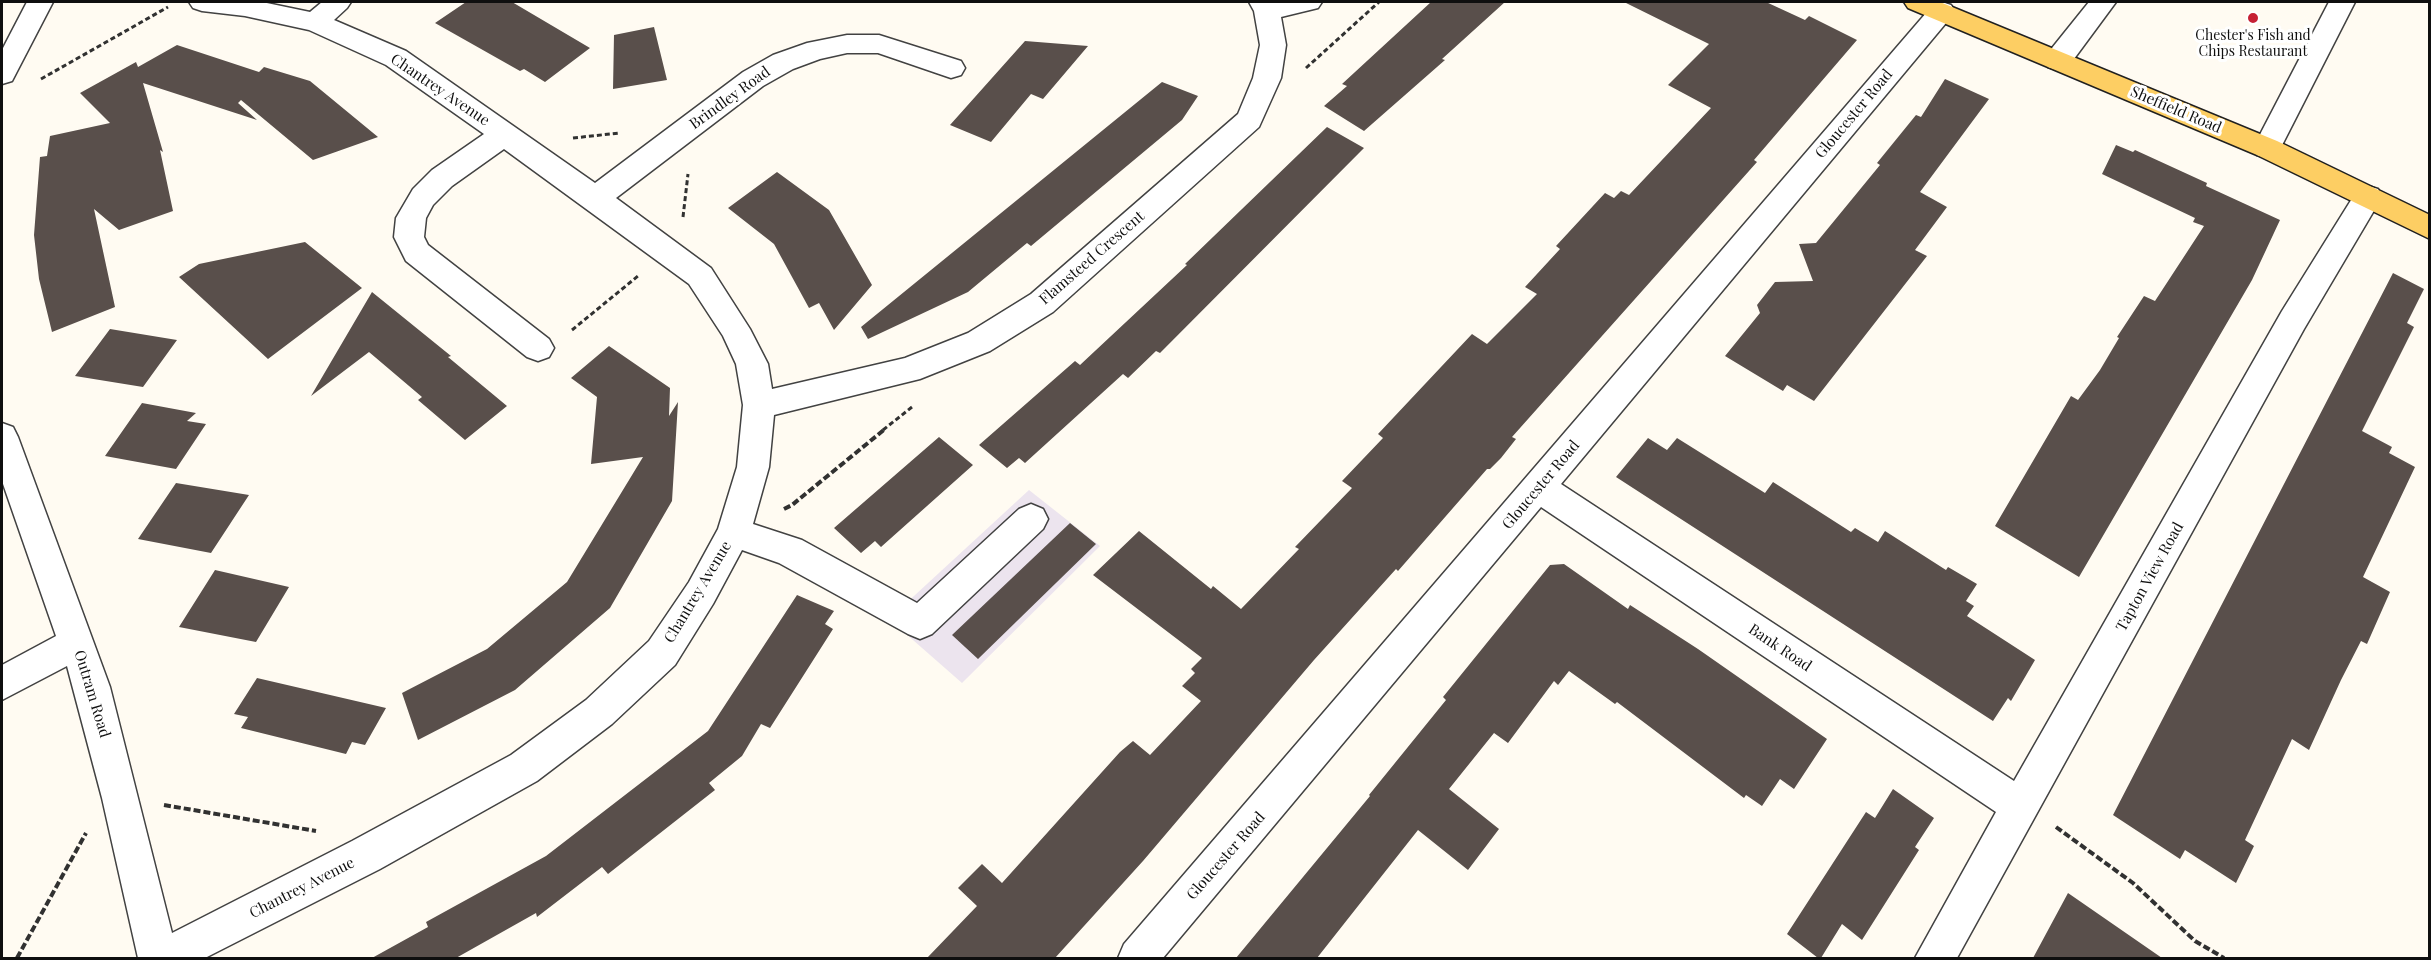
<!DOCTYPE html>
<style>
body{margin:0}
#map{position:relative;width:2431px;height:960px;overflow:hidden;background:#fffbf2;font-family:"Playfair Display",serif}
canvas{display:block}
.frame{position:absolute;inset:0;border:3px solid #0f0f0f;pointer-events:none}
</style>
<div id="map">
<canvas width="2431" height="960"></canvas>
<div class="frame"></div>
</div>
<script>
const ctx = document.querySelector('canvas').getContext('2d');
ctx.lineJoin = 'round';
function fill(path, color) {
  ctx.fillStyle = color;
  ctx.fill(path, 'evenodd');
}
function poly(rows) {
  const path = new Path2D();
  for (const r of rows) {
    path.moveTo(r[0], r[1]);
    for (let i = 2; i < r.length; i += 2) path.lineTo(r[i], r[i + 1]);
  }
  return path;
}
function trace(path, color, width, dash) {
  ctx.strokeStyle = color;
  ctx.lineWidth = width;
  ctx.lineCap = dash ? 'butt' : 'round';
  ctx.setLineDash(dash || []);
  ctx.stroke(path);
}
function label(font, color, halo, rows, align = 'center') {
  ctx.font = font + ' "Playfair Display",serif';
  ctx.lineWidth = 6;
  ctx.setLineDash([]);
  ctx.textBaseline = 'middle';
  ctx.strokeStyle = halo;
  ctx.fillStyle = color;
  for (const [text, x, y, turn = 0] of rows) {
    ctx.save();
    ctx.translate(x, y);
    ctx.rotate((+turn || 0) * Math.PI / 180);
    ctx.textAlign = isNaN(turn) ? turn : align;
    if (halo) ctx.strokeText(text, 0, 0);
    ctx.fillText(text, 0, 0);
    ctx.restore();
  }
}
const industrial = poly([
 [1029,490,1100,546,962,683,889,619]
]);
const building = poly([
 [466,2,512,2,590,48,545,82,524,69,520,71,435,23],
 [1431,2,1505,2,1442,59,1445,60,1364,131,1324,106,1347,86,1342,84],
 [1624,2,1766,2,1805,20,1809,16,1857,40,1754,160,1757,162,1512,437,1516,439,1501,458,1490,469,1487,469,1398,571,1396,569,1314,660,1143,861,1055,958,927,958,977,906,958,888,982,864,1002,883,1120,752,1133,741,1150,755,1201,701,1182,686,1195,673,1191,669,1202,658,1093,575,1139,531,1211,589,1213,586,1241,609,1299,549,1295,547,1352,488,1342,481,1383,438,1378,434,1472,334,1487,344,1537,294,1525,287,1560,249,1556,246,1605,193,1614,198,1621,191,1629,195,1711,108,1668,85,1709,44],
 [654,27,667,80,613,89,614,35],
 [1025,41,1088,46,1043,99,1031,94,991,142,950,125],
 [177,45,259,72,264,67,310,81,378,137,313,160,241,100,238,103,257,120,143,83,163,152,160,150,173,211,119,230,94,209,115,307,52,332,39,279,34,235,40,157,47,156,50,136,110,123,80,93,136,62,138,67],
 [1945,79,1989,99,1920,192,1947,207,1915,250,1927,256,1814,401,1787,385,1783,391,1725,356,1760,313,1757,305,1775,282,1813,281,1799,244,1816,243,1880,165,1877,163,1916,115,1921,117],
 [1162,82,1198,96,1182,120,1031,246,1027,243,968,292,868,339,861,327],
 [1327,127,1364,148,1160,353,1156,351,1128,378,1123,374,1025,463,1019,458,1007,468,979,445,1075,361,1080,365,1187,265,1185,264],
 [2116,145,2133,152,2135,150,2207,183,2206,186,2280,220,2252,280,2079,577,1995,526,2071,396,2078,400,2100,370,2119,338,2117,337,2144,296,2155,301,2204,226,2193,222,2195,218,2102,174],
 [777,172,829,210,872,285,834,330,819,303,809,308,774,244,728,208],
 [305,242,362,288,268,359,179,277,199,264],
 [2393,273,2424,289,2407,323,2414,327,2362,431,2392,447,2389,453,2415,467,2363,577,2390,592,2367,644,2361,641,2341,680,2309,750,2292,739,2245,840,2254,846,2236,883,2185,850,2180,859,2113,815],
 [372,292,451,356,448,357,507,406,465,440,418,400,422,397,369,352,311,396],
 [110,329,177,340,143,387,75,376],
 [609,346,670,388,669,416,678,402,672,501,610,608,515,690,418,740,402,693,487,649,567,582,643,457,591,464,597,397,571,378],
 [142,403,196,413,187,421,206,424,176,469,105,456],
 [939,437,973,465,881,547,875,541,861,553,834,528],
 [1648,438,1667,450,1677,438,1765,493,1773,482,1851,532,1855,528,1878,542,1885,531,1946,570,1948,567,1977,584,1966,601,1974,606,1967,616,2035,660,2011,701,2008,698,1993,721,1616,477],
 [176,483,249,495,211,553,138,539],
 [1070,523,1096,544,978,659,952,635],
 [1564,564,1628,609,1630,605,1698,649,1827,739,1794,789,1780,779,1762,806,1746,795,1744,798,1617,702,1615,704,1569,671,1558,685,1554,681,1508,743,1494,733,1449,789,1499,829,1468,870,1418,830,1317,958,1236,958,1370,796,1369,795,1446,700,1443,697,1550,565],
 [215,570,289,587,256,642,179,627],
 [797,595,834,611,825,624,833,629,770,728,761,724,742,756,709,783,715,790,608,874,602,867,537,917,536,913,456,958,372,958,428,927,426,922,546,856,708,731],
 [257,678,386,708,365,745,352,742,346,754,241,728,248,717,234,714],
 [1893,789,1934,818,1915,847,1919,850,1862,940,1842,924,1821,958,1818,958,1787,934,1866,812,1875,818],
 [2068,893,2162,958,2033,958]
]);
const pathFar1 = poly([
 [1306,68,1379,2],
 [41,79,168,7],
 [573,138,619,133],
 [683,217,688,174],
 [572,330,638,276],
 [883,430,912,407]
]);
const path = poly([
 [784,509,792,505,885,429],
 [164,805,316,831],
 [2056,827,2133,883,2195,941,2224,958],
 [17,958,86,833]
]);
const minor = poly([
 [27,2,53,2,12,81,2,84,2,50,27,2],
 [189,2,262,2,310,12,322,2,351,2,347,8,334,20,406,51,595,183,743,72,773,55,807,43,847,35,879,35,961,61,965,68,961,75,951,78,878,53,847,53,820,59,793,69,763,86,616,198,711,268,750,329,768,364,772,389,905,358,968,333,1031,294,1238,114,1253,78,1260,45,1254,11,1249,2,1322,2,1318,8,1281,17,1286,45,1281,78,1259,127,1053,312,990,351,920,379,774,415,769,467,753,524,802,540,917,603,1019,509,1031,504,1043,509,1048,519,1043,529,932,634,920,639,908,634,779,563,742,550,713,604,675,665,612,724,537,781,380,869,205,958,138,958,102,798,67,666,2,700,2,665,56,636,2,481,2,423,13,427,18,437,110,687,172,933,352,841,511,755,586,700,649,641,689,582,718,529,737,467,743,405,736,364,723,336,689,284,504,149,452,186,433,205,426,218,424,237,428,245,549,339,554,348,549,357,538,361,527,357,406,261,394,237,396,218,413,189,432,170,484,134,386,65,309,30,245,16,202,11,193,8,189,2],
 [1942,2,1951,5,1955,11,1951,17,1561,484,2014,781,2282,311,2358,189,2368,186,2378,189,2382,197,2304,329,1957,958,1915,958,1996,812,1541,507,1163,958,1118,958,1124,944,1933,5,1942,2],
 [2089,2,2116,2,2068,67,2058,70,2048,67,2045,60,2048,53,2089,2],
 [2329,2,2355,2,2277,155,2267,158,2257,155,2253,148,2329,2]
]);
const major = poly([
 [1904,2,1940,2,2277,141,2430,215,2430,239,2257,155,1908,8,1904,2]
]);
const markers = [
 [2253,18,6,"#c62134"]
];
const farPoinames = [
 ["Chester's Fish and",2253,36],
 ["Chips Restaurant",2253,52]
];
const streetNames = [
 ["Chantrey Avenue",440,90,34],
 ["Brindley Road",730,98,-36],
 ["Sheffield Road",2176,110,23],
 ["Gloucester Road",1854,114,-50],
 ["Flamsteed Crescent",1092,258,-41],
 ["Gloucester Road",1541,485,-50],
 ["Tapton View Road",2150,577,-61],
 ["Chantrey Avenue",698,592,-59],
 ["Bank Road",1780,648,34],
 ["Outram Road",92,694,73],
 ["Gloucester Road",1226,856,-49],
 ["Chantrey Avenue",302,888,-27]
];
fill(industrial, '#ece4ee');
fill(building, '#594f4b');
trace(minor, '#424242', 3);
trace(major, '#202020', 3);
trace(pathFar1, '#313131', 3, [5, 3]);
trace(path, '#313131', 4, [7, 3]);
fill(minor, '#fff');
fill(major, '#fdce63');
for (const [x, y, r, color] of markers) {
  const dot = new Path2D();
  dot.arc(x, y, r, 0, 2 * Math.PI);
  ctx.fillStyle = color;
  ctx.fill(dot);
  trace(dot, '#fff', 2);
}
label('14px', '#0f0f0f', '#fff', farPoinames);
label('15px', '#0f0f0f', '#fff', streetNames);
</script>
